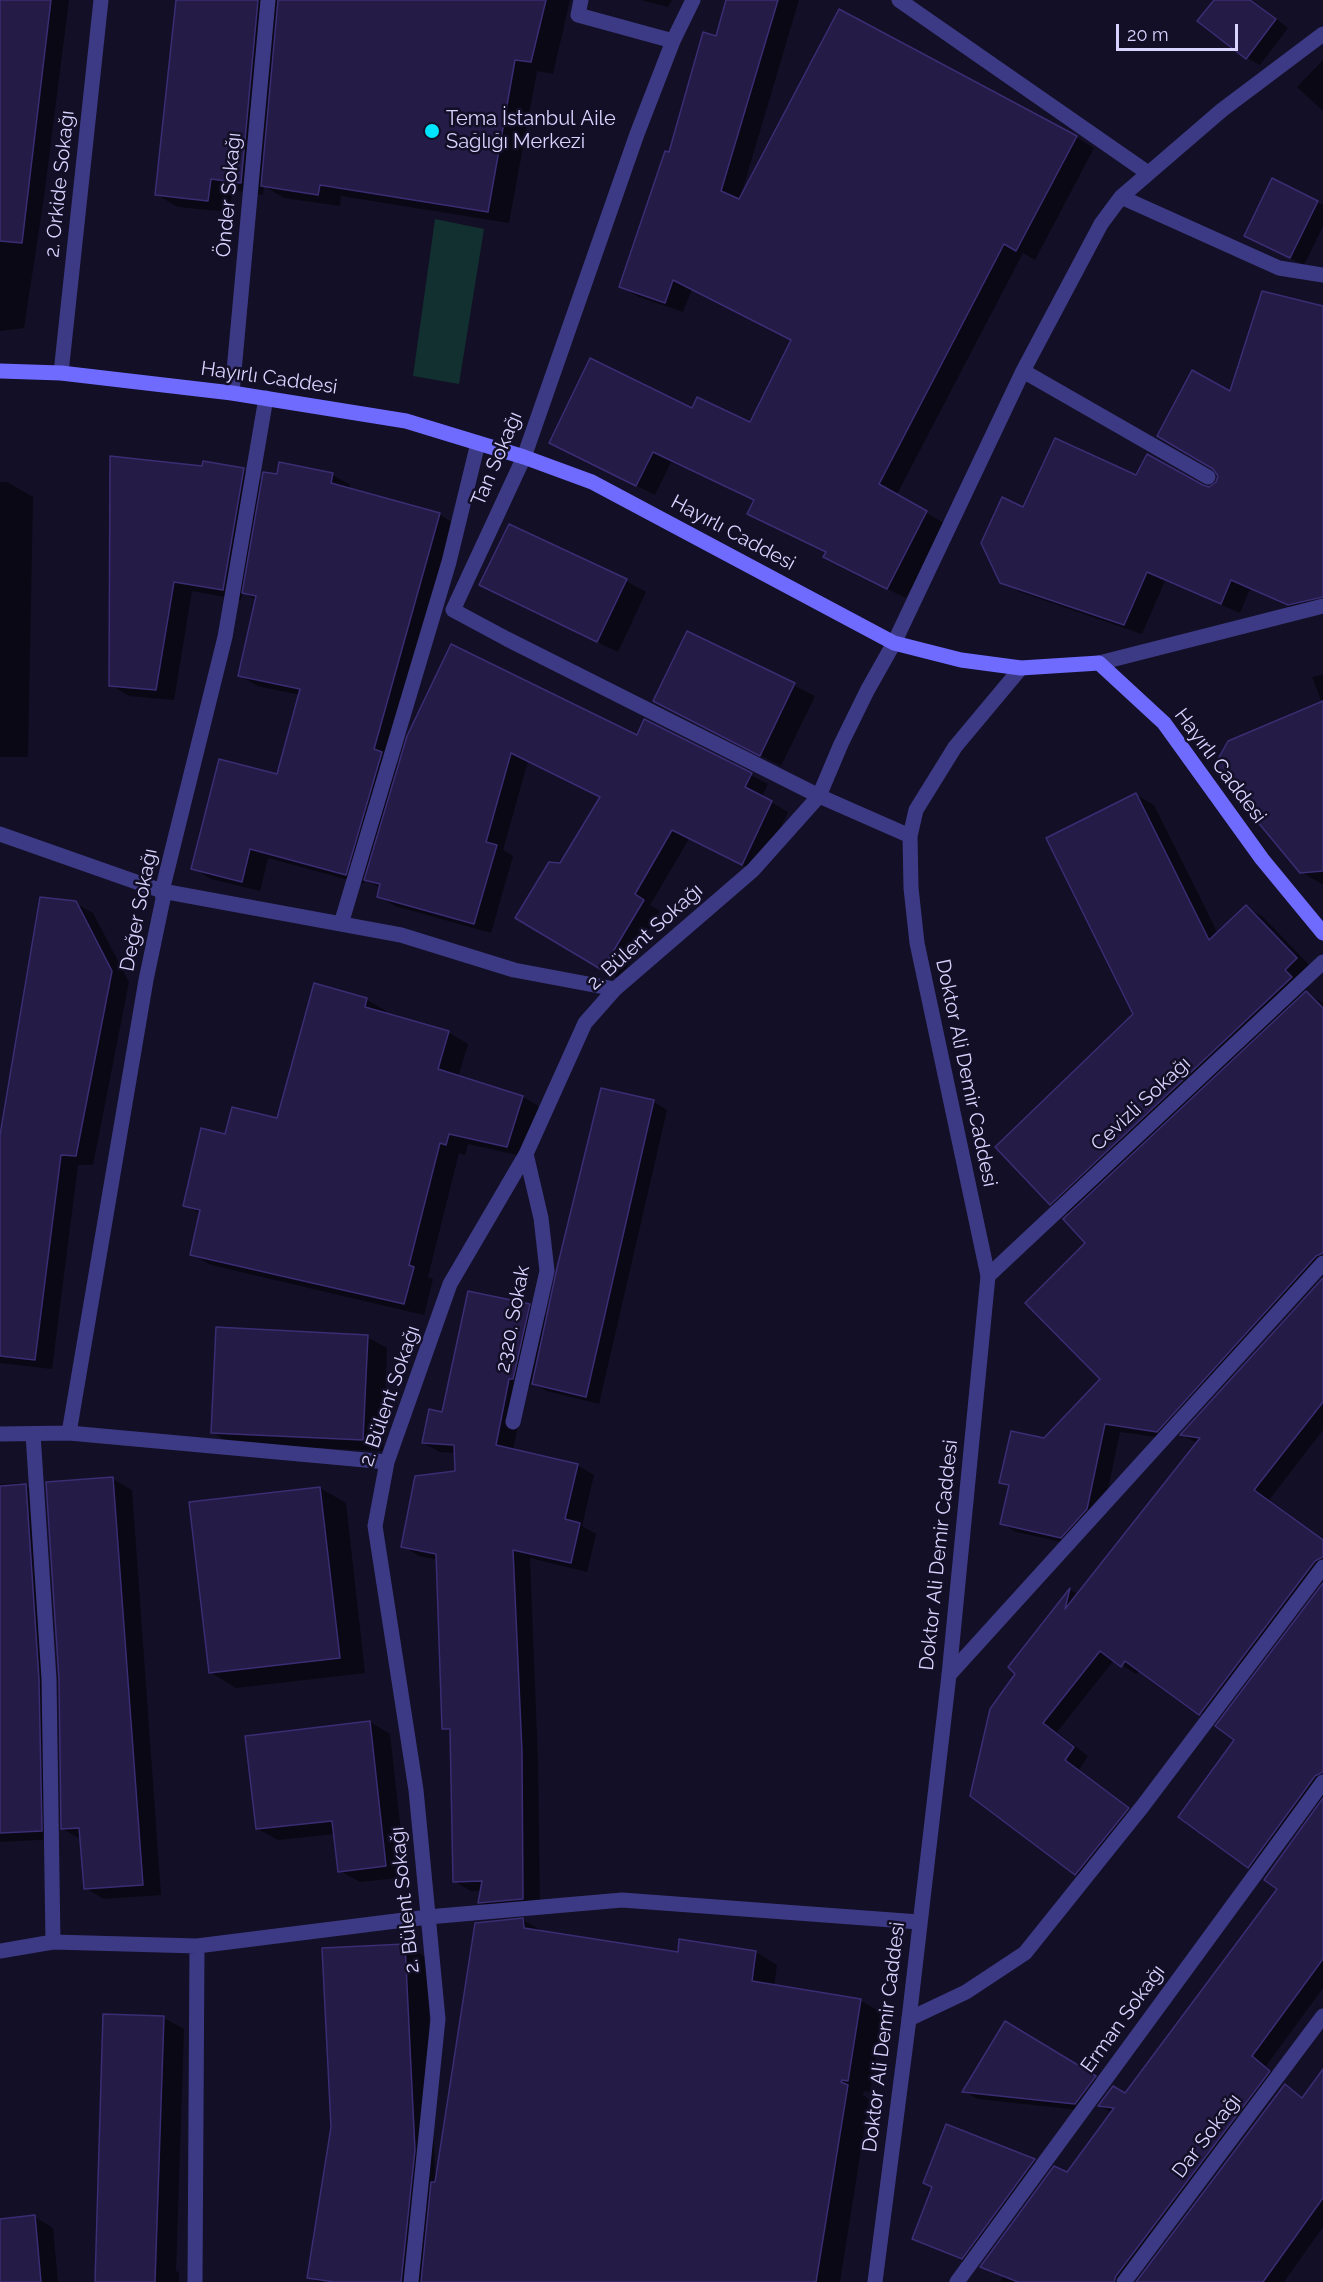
<!DOCTYPE html>
<meta charset="utf-8">
<style>
body{margin:0}
#map{position:relative;width:1323px;height:2282px;overflow:hidden;background:#130f26;font-family:Raleway,sans-serif}
canvas{display:block}
.scale{position:absolute;left:1116px;top:24px;width:122px;height:27px;box-sizing:border-box;border:3px solid #d9d4ff;border-top:0;padding-left:8px;font-size:18px;line-height:21px;white-space:nowrap;color:#d9d4ff;-webkit-text-stroke:4px #130f26;paint-order:stroke}
</style>
<div id="map">
<canvas width="1323" height="2282"></canvas>
<div class="scale">20 m</div>
</div>
<script>
const ctx = document.querySelector('canvas').getContext('2d');
ctx.lineJoin = 'round';
function fill(path, color) {
  ctx.fillStyle = color;
  ctx.fill(path, 'evenodd');
}
function poly(rows) {
  const path = new Path2D();
  for (const r of rows) {
    path.moveTo(r[0], r[1]);
    for (let i = 2; i < r.length; i += 2) path.lineTo(r[i], r[i + 1]);
  }
  return path;
}
function trace(path, color, width, dash) {
  ctx.strokeStyle = color;
  ctx.lineWidth = width;
  ctx.lineCap = dash ? 'butt' : 'round';
  ctx.setLineDash(dash || []);
  ctx.stroke(path);
}
function label(font, color, halo, rows, align = 'center') {
  ctx.font = font + ' Raleway,sans-serif';
  ctx.lineWidth = 5;
  ctx.setLineDash([]);
  ctx.textBaseline = 'middle';
  ctx.strokeStyle = halo;
  ctx.fillStyle = color;
  for (const [text, x, y, turn = 0] of rows) {
    ctx.save();
    ctx.translate(x, y);
    ctx.rotate((+turn || 0) * Math.PI / 180);
    ctx.textAlign = isNaN(turn) ? turn : align;
    if (halo) ctx.strokeText(text, 0, 0);
    ctx.fillText(text, 0, 0);
    ctx.restore();
  }
}
const green = poly([
 [435,219,484,229,459,384,413,376]
]);
const shadow = poly([
 [0,0,69,0,44,197,24,328,0,331],
 [177,0,570,0,553,74,537,71,509,223,341,196,340,206,284,198,264,186,263,195,232,190,230,212,178,207,157,195],
 [641,0,672,0,668,7],
 [728,0,799,0,741,195,1076,137,1094,148,1035,260,1023,253,896,496,944,523,906,598,843,567,827,553,749,514,755,501,671,462,655,495,550,442,692,410,751,424,793,341,692,289,683,312,639,297,620,286,670,154,717,38],
 [1216,0,1252,0,1288,28,1260,65,1247,58],
 [1323,60,1323,111,1297,87],
 [1273,180,1323,205,1323,226,1304,265,1259,243],
 [1323,307,1323,611,1307,615,1250,589,1240,613,1165,581,1142,634,1020,592,1001,582,1024,509,1136,477,1203,487,1214,487,1219,476,1231,393],
 [281,464,333,475,350,485,349,490,440,515,457,525,391,760,400,765,638,737,645,721,768,784,762,797,788,812,759,873,689,839,650,905,660,911,620,979,517,918,561,865,602,797,528,761,503,850,513,856,491,933,395,906,379,896,381,888,365,879,363,884,268,858,260,891,211,879,193,868,278,775,300,695,258,686,240,676,256,600,243,592,241,600,192,591,174,700,129,696,111,685,203,467,244,470,263,481,278,476],
 [0,482,7,482,33,497,28,757,0,757],
 [510,525,626,581,646,592,618,652,481,585],
 [688,633,815,696,781,766,655,701],
 [1323,675,1323,884,1322,884,1301,872,1322,703,1312,677],
 [1136,795,1154,805,1218,934,1246,907,1263,917,1313,969,1301,980,1308,988,1304,992,1323,1003,1323,1274,1172,1439,1120,1432,1102,1517,1076,1545,1016,1532,1001,1523,1010,1487,1000,1482,1045,1440,1102,1379,1088,1243,1070,1215,1050,1204,1135,1014],
 [75,903,93,913,129,982,93,1165,78,1165,52,1369,0,1363,0,1150],
 [315,985,367,1000,386,1011,385,1014,448,1032,468,1044,458,1077,523,1097,542,1108,527,1157,468,1144,465,1155,459,1153,428,1277,433,1279,424,1315,211,1265,191,1254,201,1214,185,1205,226,1136,278,1120],
 [603,1090,654,1102,667,1110,599,1404,547,1391,531,1382,529,1388,526,1387,513,1450,577,1465,594,1475,582,1526,596,1534,587,1572,530,1558,538,1762,540,1908,496,1912,480,1902,482,1891,471,1891,454,1881,452,1733,444,1728,438,1560,419,1556,403,1546,456,1473,455,1453,440,1452,423,1443,444,1414,529,1305,548,1316],
 [1323,1280,1323,1430,1269,1500,1323,1540,1323,1579,1215,1722,1140,1670,1136,1674,1114,1660,1057,1732,1088,1756,1079,1770,1143,1818,1091,1883,1076,1874,1018,1673,1010,1667,1070,1590,1078,1594,1197,1443,1182,1435],
 [367,1337,387,1348,383,1451,232,1444,212,1432],
 [113,1479,132,1490,161,1895,104,1899,85,1888,82,1840,63,1829],
 [18,1483,42,1494,57,1839,0,1842,0,1484],
 [320,1488,346,1503,365,1673,236,1688,210,1672],
 [1323,1586,1323,1988,1266,2066,1284,2081,1133,2282,1000,2282,1003,2277,982,2266,1068,2174,1112,2113,1100,2106,1125,2095,1279,1889,1318,1806,1316,1805,1264,1876,1249,1867,1236,1740],
 [370,1722,390,1734,406,1877,360,1882,340,1871,335,1834,278,1840,258,1829],
 [523,1920,546,1933,679,1953,756,1952,777,1965,774,1987,861,2001,883,2013,870,2092,864,2091,863,2095,869,2099,840,2282,318,2282,309,2277,405,1945,427,1958,435,2172,438,2172],
 [104,2016,164,2018,184,2029,176,2271,179,2272,179,2282,96,2282],
 [1006,2023,1108,2085,1089,2111,978,2099,964,2092],
 [1323,2071,1323,2227,1284,2282,1138,2282,1285,2086,1304,2098],
 [947,2126,1034,2160,1047,2168,976,2266,927,2246,914,2239,933,2188],
 [35,2217,53,2228,58,2282,0,2282,0,2220]
]);
const building = poly([
 [0,0,51,0,22,243,0,241,0,0],
 [176,0,258,0,241,183,211,179,208,201,155,195,176,0],
 [278,0,546,0,531,62,515,60,488,212,320,185,318,195,261,186,278,0],
 [726,0,778,0,721,191,739,199,839,9,1077,136,1016,251,1004,244,879,484,927,511,887,589,823,557,826,552,747,514,754,500,653,452,636,486,549,443,590,358,692,408,697,397,750,422,791,340,673,280,665,303,619,287,665,151,669,152,703,32,716,36,726,0],
 [1214,0,1250,0,1276,19,1246,59,1197,21,1214,0],
 [1272,178,1318,201,1290,258,1244,236,1272,178],
 [1262,291,1323,306,1323,597,1288,605,1231,580,1221,604,1147,572,1124,625,1000,583,981,543,1002,497,1023,507,1055,438,1136,475,1147,454,1203,485,1209,487,1216,482,1218,476,1213,469,1157,436,1192,370,1230,391,1262,291],
 [110,456,202,466,203,461,244,468,223,590,174,582,156,690,109,686,110,456],
 [279,462,333,473,331,483,440,513,374,749,382,752,346,875,250,849,242,882,191,869,219,759,277,774,300,689,238,676,256,596,242,593,263,472,277,474,279,462],
 [509,524,627,579,597,642,479,585,509,524],
 [687,631,795,683,760,756,653,701,687,631],
 [451,644,637,735,644,719,752,773,745,787,772,801,742,865,672,830,635,894,644,900,602,970,515,918,549,862,560,863,600,797,511,753,486,842,497,845,474,924,377,897,380,884,364,880,407,736,451,644],
 [1323,701,1323,871,1300,873,1213,768,1228,741,1323,701],
 [1136,793,1209,940,1246,905,1297,958,1285,970,1292,977,1050,1205,995,1147,1133,1014,1046,838,1136,793],
 [40,897,76,901,112,971,76,1156,61,1155,35,1360,0,1356,0,1135,40,897],
 [314,983,367,998,365,1007,449,1031,438,1069,523,1096,507,1147,449,1134,446,1145,440,1143,409,1265,414,1267,404,1304,190,1255,200,1210,183,1206,201,1128,225,1134,232,1107,277,1118,314,983],
 [1306,991,1323,1008,1323,1253,1316,1256,1157,1432,1105,1424,1087,1509,1061,1538,1000,1524,1009,1485,999,1483,1011,1431,1044,1438,1100,1379,1025,1303,1085,1243,1063,1219,1306,991],
 [601,1088,654,1100,586,1397,532,1384,557,1268,601,1088],
 [1323,1278,1323,1402,1254,1490,1323,1540,1323,1557,1315,1561,1199,1715,1125,1661,1121,1667,1100,1651,1043,1723,1074,1747,1065,1760,1129,1808,1075,1875,970,1796,990,1709,1015,1674,1008,1667,1070,1588,1065,1609,1200,1438,1180,1435,1323,1278],
 [468,1291,530,1304,513,1379,509,1379,496,1445,578,1464,565,1519,580,1523,571,1563,513,1550,522,1752,523,1899,478,1903,482,1881,453,1882,450,1729,442,1729,436,1554,401,1547,415,1476,455,1471,454,1445,422,1443,429,1409,442,1412,468,1291],
 [216,1327,368,1335,363,1440,211,1433,216,1327],
 [113,1477,143,1885,84,1889,79,1828,61,1829,59,1679,46,1482,113,1477],
 [26,1484,39,1679,42,1831,0,1833,0,1486,26,1484],
 [320,1487,340,1658,209,1673,189,1502,320,1487],
 [1323,1583,1323,1772,1315,1776,1248,1868,1178,1817,1234,1740,1215,1726,1323,1583],
 [370,1721,386,1866,338,1872,332,1821,256,1829,245,1736,370,1721],
 [1323,1798,1323,1959,1252,2056,1270,2071,1116,2276,1114,2282,1018,2282,980,2267,1054,2166,1067,2172,1114,2108,1098,2106,1113,2086,1125,2093,1277,1889,1264,1880,1323,1798],
 [523,1918,524,1928,678,1952,679,1939,756,1951,752,1981,861,1999,848,2081,842,2080,841,2082,848,2085,816,2282,421,2282,431,2182,435,2182,475,1923,523,1918],
 [405,1944,415,2150,401,2282,334,2282,307,2278,331,2127,322,1948,405,1944],
 [103,2014,164,2016,155,2282,95,2282,103,2014],
 [1005,2021,1096,2076,1075,2104,962,2092,1005,2021],
 [1323,2069,1323,2198,1263,2282,1136,2282,1285,2084,1302,2098,1323,2069],
 [946,2124,1035,2159,962,2259,912,2239,932,2187,923,2183,946,2124],
 [35,2215,41,2282,0,2282,0,2219,35,2215]
]);
const minor = poly([
 [899,0,1148,173],
 [673,41,693,0],
 [1121,197,1279,268,1323,275],
 [1023,371,1208,477],
 [61,373,101,0],
 [232,393,268,0],
 [894,643,1023,371,1101,224,1121,197,1222,110,1323,34],
 [0,834,162,891,401,935,514,970,615,989],
 [341,924,449,562,478,443],
 [988,1276,1323,962],
 [513,1422,547,1271,541,1218,526,1154],
 [69,1433,146,980,163,899,162,891,225,637,266,398],
 [0,1434,69,1433,387,1462],
 [33,1434,49,1679,53,1942],
 [949,1675,1323,1263],
 [0,1951,53,1942,197,1946,428,1917,622,1900,919,1922],
 [909,2019,966,1992,1025,1953,1142,1807,1323,1567],
 [195,2282,197,1946],
 [411,2282,438,2019,416,1790,375,1526,387,1462,450,1284,526,1154,585,1023,615,989,753,870,819,796,507,639,453,610,524,457,637,134,673,41,578,15,581,0],
 [957,2282,1323,1782],
 [1124,2282,1323,2016]
]);
const tertiary = poly([
 [894,643,867,691,841,744,819,796,910,836],
 [1099,663,1323,606],
 [875,2282,909,2019,949,1675,988,1276,917,943,911,888,910,836,916,810,955,747,1021,668]
]);
const secondary = poly([
 [0,371,61,373,232,393,406,421,524,457,592,482,894,643,961,660,1021,668,1099,663,1164,723,1262,859,1323,933]
]);
const markers = [
 [432,131,8,"#00e5ff"]
];
const poiNames = [
 ["Tema İstanbul Aile",446,119],
 ["Sağlığı Merkezi",446,142]
];
const streetNames = [
 ["2. Orkide Sokağı",60,184,-84],
 ["Önder Sokağı",229,195,-85],
 ["Hayırlı Caddesi",269,378,8],
 ["Tan Sokağı",497,459,-67],
 ["Hayırlı Caddesi",733,533,28],
 ["Hayırlı Caddesi",1220,766,53],
 ["Değer Sokağı",139,910,-79],
 ["2. Bülent Sokağı",645,937,-42],
 ["Doktor Ali Demir Caddesi",966,1073,78],
 ["Cevizli Sokağı",1141,1104,-43],
 ["2320. Sokak",513,1319,-79],
 ["2. Bülent Sokağı",390,1396,-71],
 ["Doktor Ali Demir Caddesi",939,1555,-84],
 ["2. Bülent Sokağı",405,1900,-96],
 ["Erman Sokağı",1123,2019,-54],
 ["Doktor Ali Demir Caddesi",884,2037,-83],
 ["Dar Sokağı",1207,2136,-53]
];
fill(green, '#12302f');
fill(shadow, '#0007');
fill(building, '#241b47');
trace(building, '#3b2d73', 1.5);
trace(minor, '#3d3a85', 15);
trace(tertiary, '#3d3a85', 15);
trace(secondary, '#6f6bff', 15);
for (const [x, y, r, color] of markers) {
  const dot = new Path2D();
  dot.arc(x, y, r, 0, 2 * Math.PI);
  ctx.fillStyle = color;
  ctx.fill(dot);
  trace(dot, '#130f26', 2);
}
label('20px', '#d9d4ff', '#130f26', poiNames, 'left');
label('20px', '#d9d4ff', '#130f26', streetNames);
</script>
